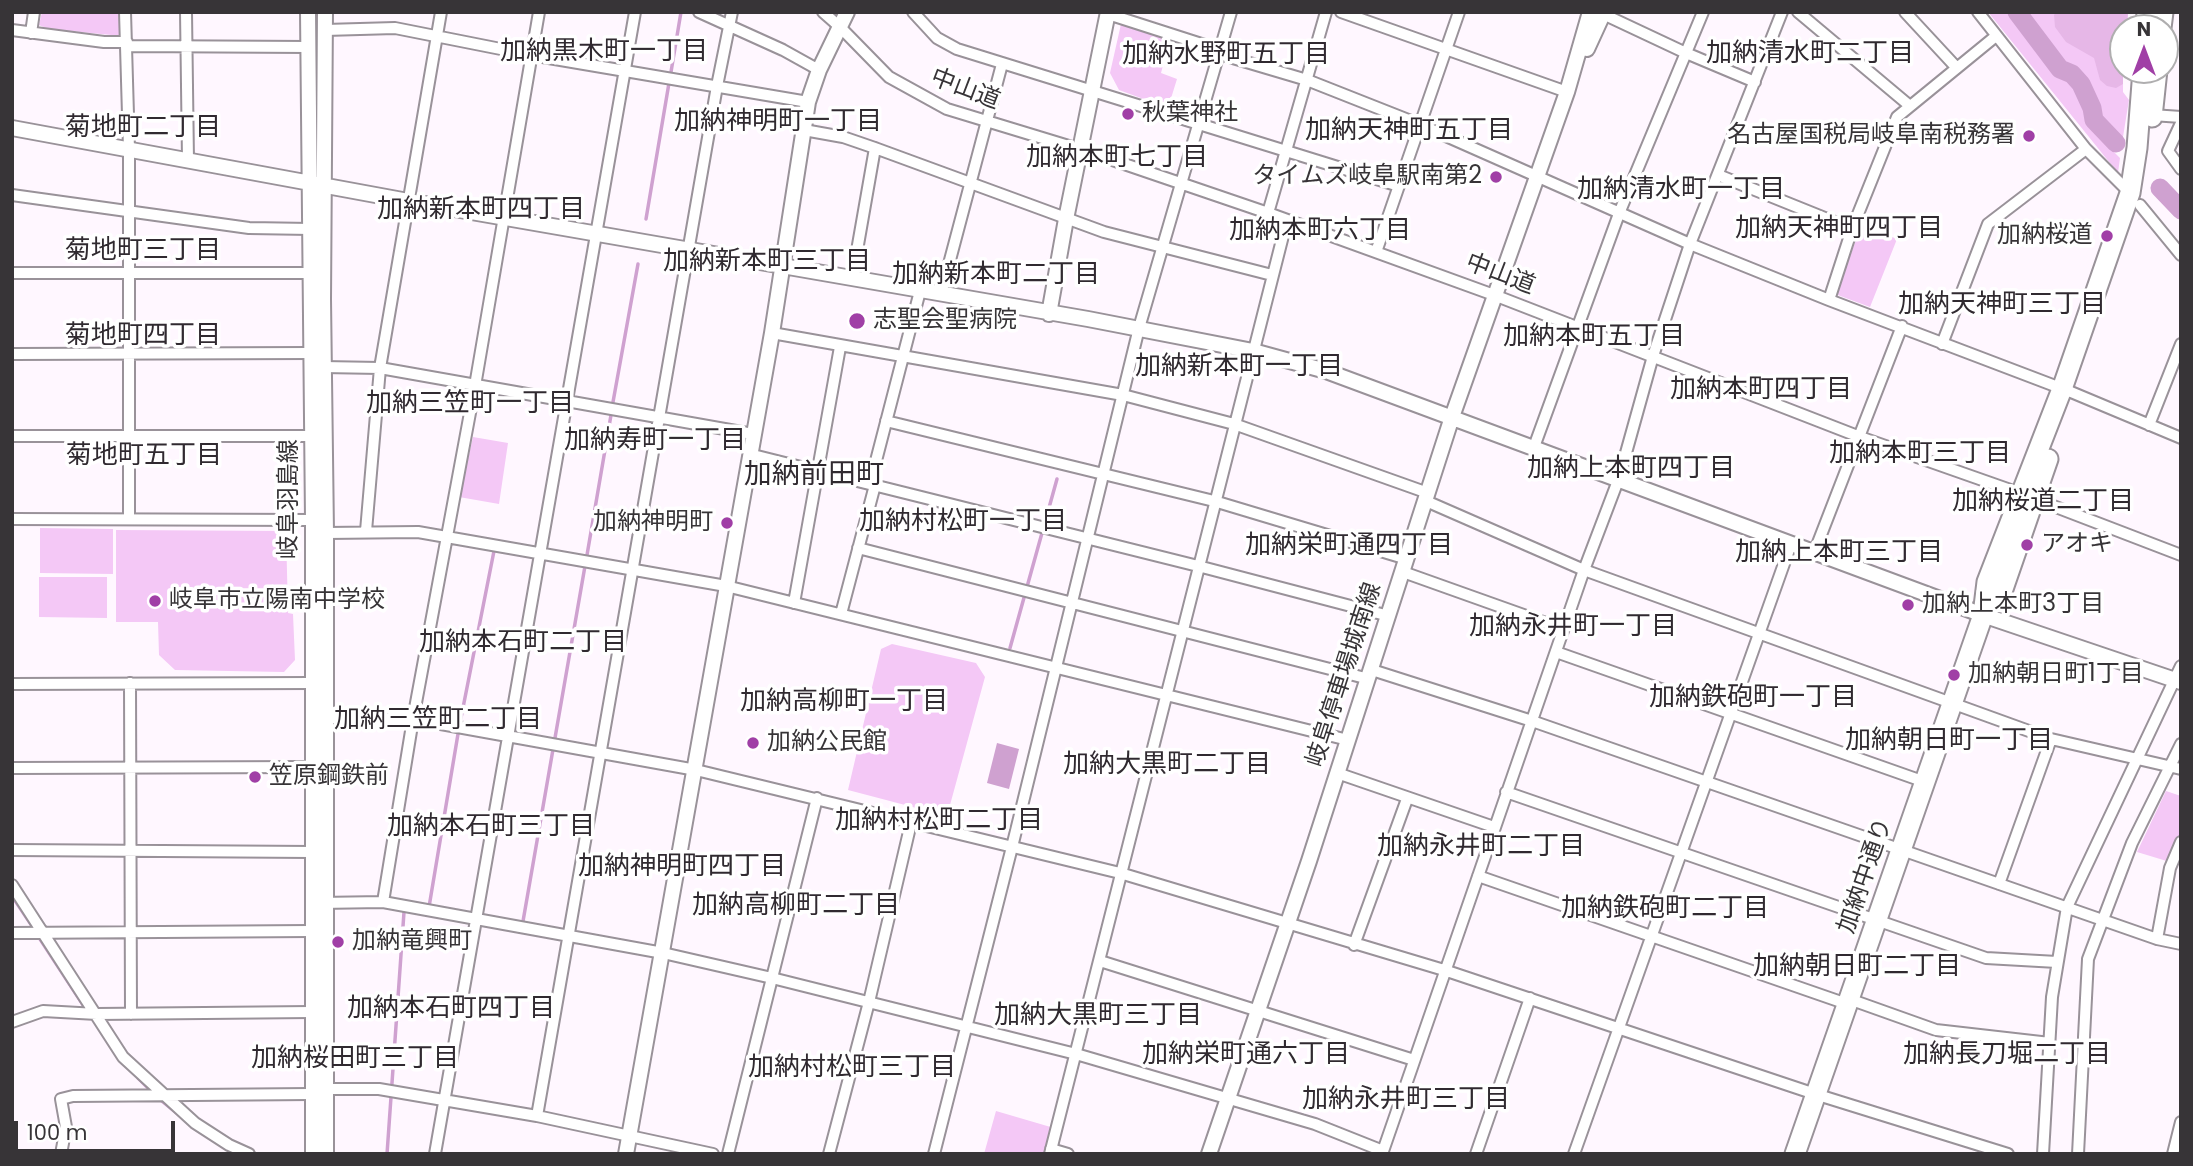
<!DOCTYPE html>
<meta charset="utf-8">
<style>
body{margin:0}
#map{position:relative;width:2193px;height:1166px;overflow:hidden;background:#fff7ff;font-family:Poppins,sans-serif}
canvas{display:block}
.frame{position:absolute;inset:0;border:14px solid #373437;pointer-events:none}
.north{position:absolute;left:2109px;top:14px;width:70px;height:70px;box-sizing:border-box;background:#fff;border:2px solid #afaeaf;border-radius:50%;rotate:0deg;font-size:19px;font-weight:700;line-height:28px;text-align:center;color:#373437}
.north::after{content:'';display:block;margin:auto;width:24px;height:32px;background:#a03fa6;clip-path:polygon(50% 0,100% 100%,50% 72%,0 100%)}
.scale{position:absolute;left:14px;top:1121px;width:161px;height:32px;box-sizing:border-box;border:4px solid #373437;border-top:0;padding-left:9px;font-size:21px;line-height:24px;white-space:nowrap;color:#373437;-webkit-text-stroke:5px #fff;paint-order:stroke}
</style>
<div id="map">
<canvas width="2193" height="1166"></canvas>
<div class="frame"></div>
<div class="north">N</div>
<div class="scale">100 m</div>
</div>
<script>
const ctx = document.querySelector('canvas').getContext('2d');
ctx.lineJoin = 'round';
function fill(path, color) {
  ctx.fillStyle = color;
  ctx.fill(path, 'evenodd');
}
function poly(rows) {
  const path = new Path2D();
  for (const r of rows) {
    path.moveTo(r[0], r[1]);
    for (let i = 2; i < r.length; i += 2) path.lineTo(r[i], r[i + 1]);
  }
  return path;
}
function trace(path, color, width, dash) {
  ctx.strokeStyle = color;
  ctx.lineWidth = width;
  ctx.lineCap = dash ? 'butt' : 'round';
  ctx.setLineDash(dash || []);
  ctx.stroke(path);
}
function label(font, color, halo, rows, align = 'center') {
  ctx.font = font + ' Poppins,"Noto Sans JP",sans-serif';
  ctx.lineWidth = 7;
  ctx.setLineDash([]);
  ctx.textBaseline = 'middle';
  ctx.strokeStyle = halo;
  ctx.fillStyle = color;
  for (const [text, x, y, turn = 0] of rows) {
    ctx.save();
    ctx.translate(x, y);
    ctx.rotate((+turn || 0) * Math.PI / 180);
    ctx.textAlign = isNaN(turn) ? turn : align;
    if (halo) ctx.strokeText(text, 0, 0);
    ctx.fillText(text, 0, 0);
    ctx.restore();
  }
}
const green = poly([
 [42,12,120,12,122,36,48,29,39,25],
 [1988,12,2128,12,2127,28,2123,28,2123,92,2129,100,2127,112,2123,137,2111,149,2120,158,2118,173],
 [1121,24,1170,39,1161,73,1177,79,1168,108,1119,90,1110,73],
 [1862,225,1897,239,1870,307,1835,294],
 [473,437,508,443,499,504,459,497],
 [40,528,113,529,113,574,40,573],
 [116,530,286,531,288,613,293,614,295,660,284,672,175,670,159,655,158,622,116,622],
 [39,577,107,577,107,618,39,617],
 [892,644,976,663,985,677,947,816,848,790,881,649],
 [2166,791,2181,796,2181,834,2170,862,2137,852],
 [996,1111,1054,1128,1047,1154,984,1154]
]);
const forest = poly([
 [2056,12,2128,12,2127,28,2123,28,2123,84,2116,88,2107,86,2100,80,2094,58,2066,42,2055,27,2054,15]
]);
const water = poly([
 [997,743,1019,749,1009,789,987,783]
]);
const stream = poly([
 [671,72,681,12],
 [646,219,669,83],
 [613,402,638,264],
 [587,555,611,415],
 [1010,648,1057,479],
 [12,896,34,929],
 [429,907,459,728,494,551],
 [522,927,585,566],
 [38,936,87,1011],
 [138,1078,153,1093],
 [158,1098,179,1115],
 [387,1154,404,912]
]);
const river = poly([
 [2017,12,2060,69,2072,74,2081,84,2092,108,2094,120,2116,143],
 [2160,188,2181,210]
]);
const street = poly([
 [125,12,129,149,129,519],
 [186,12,188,160],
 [699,12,783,50,819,70],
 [823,12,840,27,889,77,947,109,1095,154,1268,213,1494,295,1860,437,2022,494,2181,555],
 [913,12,937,38,957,49,1399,186],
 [1341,12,1567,92],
 [1798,12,1910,106],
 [1905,12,1956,67],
 [1978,12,2086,149,2130,193],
 [1108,14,1217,49,1226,56,1307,80,1421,125,1690,244,1829,300,2071,392,2181,438],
 [1603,14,1686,53,1755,82],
 [12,30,104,42,127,42],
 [325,30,395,28,531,55,808,102],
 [31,33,34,12],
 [127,46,309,47],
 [2152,115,2181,117],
 [2181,123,2168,151,2181,169],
 [804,130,843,137,875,148,1104,232,1272,275],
 [1718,175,1852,229],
 [12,195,249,228,311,229],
 [2140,205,2181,255],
 [1268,213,1326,12],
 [1376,252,1459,12],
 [12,273,312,273],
 [852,279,875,148],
 [941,294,1002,64],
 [1829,300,1852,229,1897,117,1996,36],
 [772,333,1123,395,1234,424,1428,493],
 [1942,344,1988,224,2086,149],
 [12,354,312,353],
 [323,367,380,368,753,434],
 [886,421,1214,501,1407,559],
 [2149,425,2181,344],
 [12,436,312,436],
 [1534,447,1620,211,1703,12],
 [749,454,1198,566,1389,616],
 [870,484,920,291],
 [1426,501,1584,570,2051,739,2181,769],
 [12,519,313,520],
 [366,531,380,368,441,12],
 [326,533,418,532,726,586,1348,740],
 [858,548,1369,679],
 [1814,553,1902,326],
 [1403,572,1563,629],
 [794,603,840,347],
 [841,614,875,485],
 [1556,652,1925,782],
 [1372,670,1532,721,2157,939,2181,944],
 [130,683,131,1014],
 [12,684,313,683],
 [326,718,413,719,696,770,1120,873,1444,970,1815,1094,2008,1154],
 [12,768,312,767],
 [1337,773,1494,827],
 [1506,792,1986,958,2057,962],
 [12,850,312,852],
 [1478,876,1847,1004],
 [1999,884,2051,739],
 [12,885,123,1057,195,1123,229,1145,249,1154],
 [383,902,413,719,475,386,539,12],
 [319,903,383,902,663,953,772,978,1076,1054,1315,1124,1383,1151],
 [12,933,311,931],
 [2157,939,2170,868,2181,842],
 [1354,945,1407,799],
 [1100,961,1414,1060],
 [1849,999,1936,1030,2050,1043],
 [12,1022,43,1011,97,1014,312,1012],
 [326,1089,379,1089,537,1116,713,1154],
 [537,1116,717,86,732,12],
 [1051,1149,1068,1154],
 [61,1154,66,1127,61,1099,73,1096,311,1094],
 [435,1154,635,12],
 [728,1154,817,798],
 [829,1154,869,1002,911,823],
 [934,1154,1012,847,1139,328,1231,12],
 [1050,1154,1287,220],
 [1382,1154,1584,570,1619,478,1653,356,1690,244,1782,12],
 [1476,1154,1530,998],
 [1574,1154,1791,544],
 [2043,1154,2052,997,2067,907,2181,666],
 [2078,1154,2088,959,2132,843,2181,744],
 [2173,1154,2181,1122]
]);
const secondary = poly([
 [308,12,313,520,313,1154],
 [325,12,323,299,326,533,326,1154],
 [1587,49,1604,12],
 [12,128,408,201,1088,319,1253,351,1326,371,1983,615,2181,682],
 [1049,314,1066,219,1108,12],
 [626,1154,772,333,808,102,819,70,847,12],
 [1209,1154,1309,861,1452,417,1567,92,1590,12]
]);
const highway = poly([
 [2146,28,2147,12],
 [2161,28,2163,12],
 [2152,117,2157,70],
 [1983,614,2003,589,2048,459],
 [1795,1154,1983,615,1987,582,2062,389,2130,193,2137,148,2143,70]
]);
const markers = [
 [1128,114,7,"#a03fa6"],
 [2029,136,7,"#a03fa6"],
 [1496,177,7,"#a03fa6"],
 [2107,236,7,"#a03fa6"],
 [857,321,9,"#a03fa6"],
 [727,523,7,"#a03fa6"],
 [2027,545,7,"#a03fa6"],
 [155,601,7,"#a03fa6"],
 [1908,605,7,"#a03fa6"],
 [1954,675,7,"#a03fa6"],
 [753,743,7,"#a03fa6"],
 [255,777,7,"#a03fa6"],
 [338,942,7,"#a03fa6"]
];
const streetNames = [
 ["中山道",965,90,21],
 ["中山道",1500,275,21],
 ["岐阜羽島線",290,499,-90],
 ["岐阜停車場城南線",1345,675,-72],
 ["加納中通り",1866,876,-71]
];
const poiNames = [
 ["秋葉神社",1142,114],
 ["名古屋国税局岐阜南税務署",2015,136,"right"],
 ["タイムズ岐阜駅南第2",1482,177,"right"],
 ["加納桜道",2093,236,"right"],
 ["志聖会聖病院",873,321],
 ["加納神明町",713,523,"right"],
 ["アオキ",2041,545],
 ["岐阜市立陽南中学校",169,601],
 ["加納上本町3丁目",1922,605],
 ["加納朝日町1丁目",1968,675],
 ["加納公民館",767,743],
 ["笠原鋼鉄前",269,777],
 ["加納竜興町",352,942]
];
const neighbourhoodNames = [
 ["加納黒木町一丁目",604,52],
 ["加納清水町二丁目",1810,54],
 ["加納水野町五丁目",1226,55],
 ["加納神明町一丁目",778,122],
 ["菊地町二丁目",143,128],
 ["加納天神町五丁目",1409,131],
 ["加納本町七丁目",1117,158],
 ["加納清水町一丁目",1681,190],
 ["加納新本町四丁目",481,210],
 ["加納天神町四丁目",1839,229],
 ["加納本町六丁目",1320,231],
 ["菊地町三丁目",143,251],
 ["加納新本町三丁目",767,262],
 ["加納新本町二丁目",996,275],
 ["加納天神町三丁目",2002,305],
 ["菊地町四丁目",143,336],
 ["加納本町五丁目",1594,337],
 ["加納新本町一丁目",1239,367],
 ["加納本町四丁目",1761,390],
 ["加納三笠町一丁目",470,404],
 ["加納寿町一丁目",655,441],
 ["加納本町三丁目",1920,454],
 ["菊地町五丁目",144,456],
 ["加納上本町四丁目",1631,469],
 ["加納桜道二丁目",2043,502],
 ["加納村松町一丁目",963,522],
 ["加納栄町通四丁目",1349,546],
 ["加納上本町三丁目",1839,553],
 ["加納永井町一丁目",1573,627],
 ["加納本石町二丁目",523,643],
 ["加納鉄砲町一丁目",1753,698],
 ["加納高柳町一丁目",844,702],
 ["加納三笠町二丁目",438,720],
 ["加納朝日町一丁目",1949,741],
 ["加納大黒町二丁目",1167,765],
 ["加納村松町二丁目",939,821],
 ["加納本石町三丁目",491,827],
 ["加納永井町二丁目",1481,847],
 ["加納神明町四丁目",682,867],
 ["加納高柳町二丁目",796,906],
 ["加納鉄砲町二丁目",1665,909],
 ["加納朝日町二丁目",1857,967],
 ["加納本石町四丁目",451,1009],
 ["加納大黒町三丁目",1098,1016],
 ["加納栄町通六丁目",1246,1055],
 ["加納長刀堀二丁目",2007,1055],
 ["加納桜田町三丁目",355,1059],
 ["加納村松町三丁目",852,1068],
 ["加納永井町三丁目",1406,1100]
];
const quarterNames = [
 ["加納前田町",814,476]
];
fill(green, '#f4c8f6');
fill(forest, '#e6b7e7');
fill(water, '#cfa1d0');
trace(stream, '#cfa1d0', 3.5);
trace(river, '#cfa1d0', 19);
trace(street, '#999299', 14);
trace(secondary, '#999299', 18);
trace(highway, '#999299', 23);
trace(street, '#fff', 10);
trace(secondary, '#fff', 14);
trace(highway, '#fff', 19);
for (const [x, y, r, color] of markers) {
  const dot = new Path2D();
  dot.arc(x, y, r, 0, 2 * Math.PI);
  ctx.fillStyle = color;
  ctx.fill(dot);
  trace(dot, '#fff', 2.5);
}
label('24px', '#373437', '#fff', streetNames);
label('24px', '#373437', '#fff', poiNames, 'left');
label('26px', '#302a30', '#fff', neighbourhoodNames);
label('28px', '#302a30', '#fff', quarterNames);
</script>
